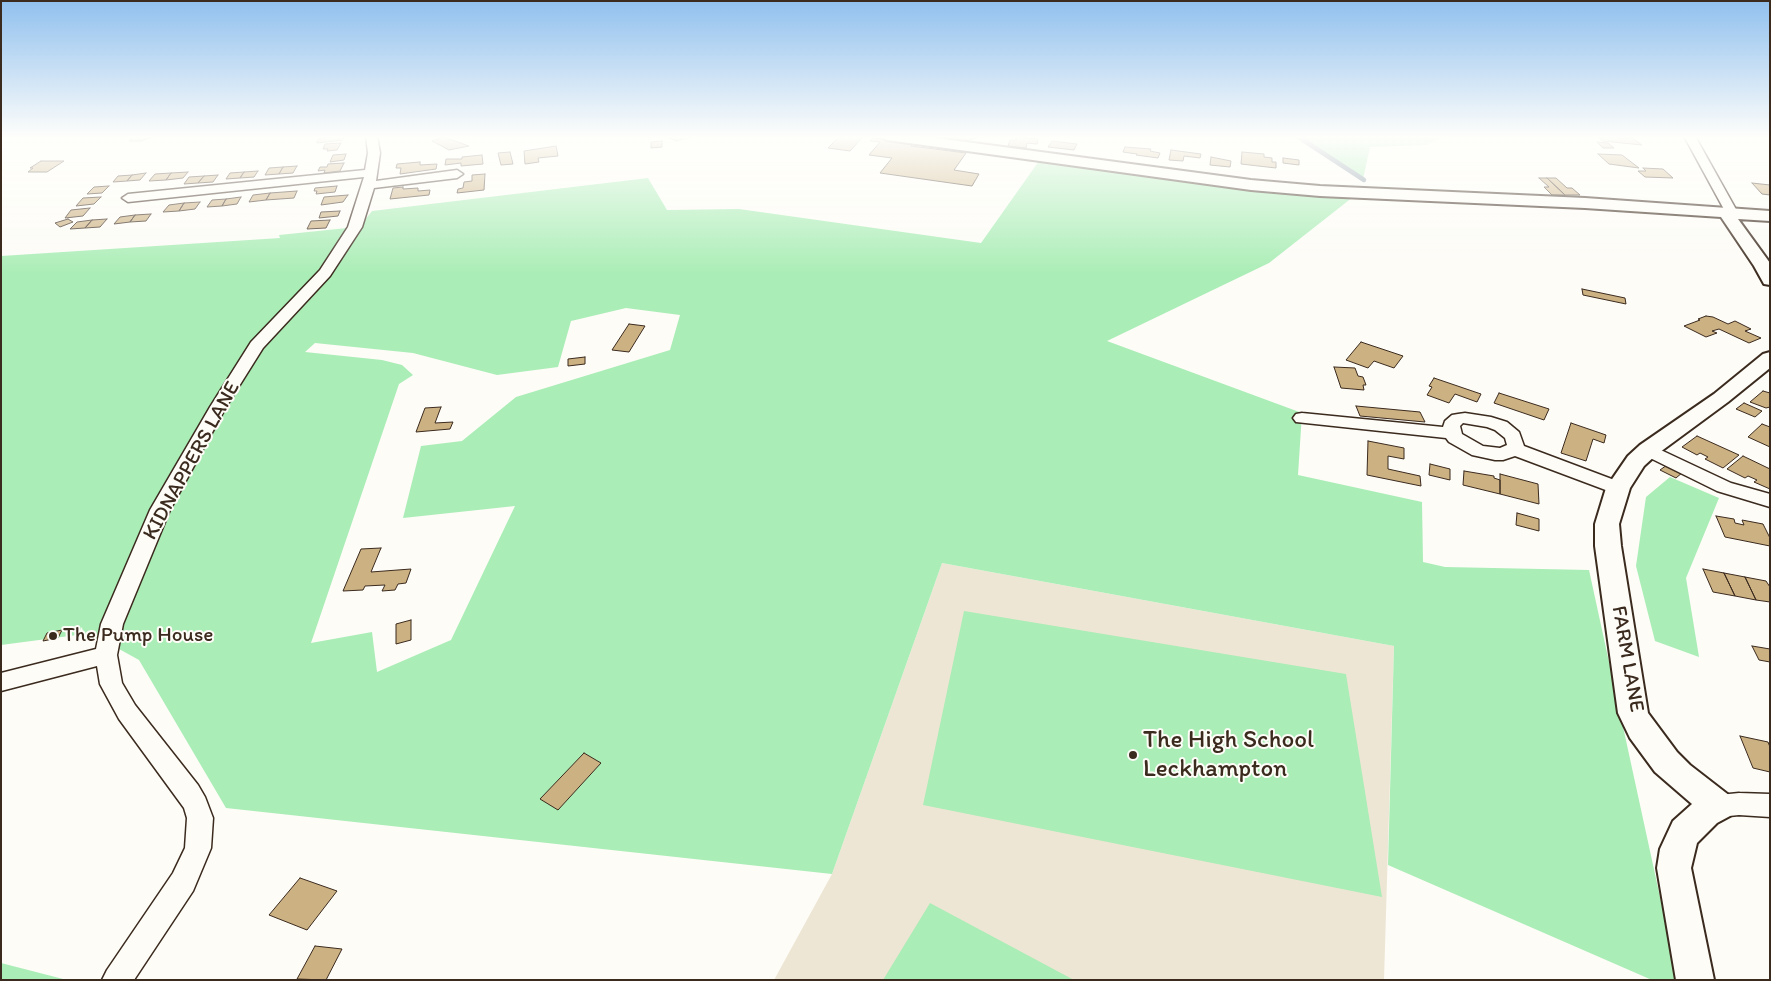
<!DOCTYPE html>
<style>
body{margin:0}
#map{position:relative;width:1771px;height:981px;overflow:hidden;background:#fdfcf7;font-family:Itim,sans-serif}
canvas{display:block}
.frame{position:absolute;inset:0;border:2px solid #3b2a1e;pointer-events:none}
</style>
<div id="map">
<canvas width="1771" height="981"></canvas>
<div class="frame"></div>
</div>
<script>
const ctx = document.querySelector('canvas').getContext('2d');
ctx.lineJoin = 'round';
function fill(path, color) {
  ctx.fillStyle = color;
  ctx.fill(path, 'evenodd');
}
function poly(rows) {
  const path = new Path2D();
  for (const r of rows) {
    path.moveTo(r[0], r[1]);
    for (let i = 2; i < r.length; i += 2) path.lineTo(r[i], r[i + 1]);
  }
  return path;
}
function trace(path, color, width, dash) {
  ctx.strokeStyle = color;
  ctx.lineWidth = width;
  ctx.lineCap = dash ? 'butt' : 'round';
  ctx.setLineDash(dash || []);
  ctx.stroke(path);
}
function label(font, color, halo, rows, align = 'center') {
  ctx.font = font + ' Itim,sans-serif';
  ctx.lineWidth = 4;
  ctx.setLineDash([]);
  ctx.textBaseline = 'middle';
  ctx.strokeStyle = halo;
  ctx.fillStyle = color;
  for (const [text, x, y, turn = 0] of rows) {
    ctx.save();
    ctx.translate(x, y);
    ctx.rotate((+turn || 0) * Math.PI / 180);
    ctx.textAlign = isNaN(turn) ? turn : align;
    if (halo) ctx.strokeText(text, 0, 0);
    ctx.fillText(text, 0, 0);
    ctx.restore();
  }
}
const built = poly([
 [942,563,1394,646,1384,980,774,980,832,874]
]);
const green = poly([
 [1301,136,1446,136,1426,145,1370,147,1363,179],
 [1039,161,1353,197,1269,263,1107,341,1302,413,1298,475,1422,502,1423,562,1445,567,1589,570,1678,980,1652,980,1388,865,1394,646,942,563,832,874,226,808,139,660,101,639,84,639,82,627,77,635,1,645,1,256,280,238,279,235,347,228,356,231,372,211,648,178,667,210,739,209,981,243],
 [626,308,680,315,670,350,516,397,462,441,421,446,403,518,515,506,451,640,377,672,372,632,311,643,399,384,413,375,402,365,382,360,305,352,315,343,413,353,497,375,558,367,571,321],
 [1670,477,1719,498,1686,578,1699,657,1655,641,1636,566,1646,497],
 [964,611,1346,674,1382,897,923,805],
 [930,903,1074,980,883,980],
 [1,963,67,980,1,980]
]);
const stream = poly([
 [1297,136,1364,180]
]);
const building = poly([
 [134,136,155,136,141,141,129,141,134,136],
 [344,136,343,140,317,143,318,139,322,137,344,136],
 [674,136,696,136,676,141,669,138,674,136],
 [840,136,855,136,863,137,850,151,828,148,840,136],
 [954,136,978,136,979,137,962,142,954,136],
 [443,137,452,140,469,146,449,150,432,141,443,137],
 [1016,137,1038,139,1037,144,1027,143,1026,148,1008,146,1010,140,1016,140,1016,137],
 [1598,137,1632,138,1642,145,1603,141,1598,137],
 [873,138,913,143,911,146,966,153,954,170,979,174,972,186,880,173,892,158,869,155,880,142,870,141,873,138],
 [662,141,662,147,651,148,651,142,662,141],
 [1052,141,1077,144,1074,150,1048,147,1052,141],
 [1597,142,1608,143,1614,148,1603,148,1597,142],
 [341,143,337,150,327,151,328,149,323,149,325,144,341,143],
 [556,146,558,156,538,158,539,162,525,164,524,151,556,146],
 [1125,147,1151,149,1150,151,1160,153,1158,158,1136,155,1137,154,1123,152,1125,147],
 [1171,150,1201,154,1200,158,1184,156,1183,161,1169,160,1171,150],
 [510,152,513,164,501,165,498,153,510,152],
 [1242,152,1264,154,1264,157,1272,158,1272,162,1276,162,1276,168,1241,164,1242,152],
 [346,154,344,160,330,162,333,155,346,154],
 [1598,154,1622,155,1639,168,1609,164,1598,154],
 [482,155,483,164,461,166,461,163,445,165,446,159,462,159,462,157,482,155],
 [1211,157,1231,161,1230,167,1210,165,1211,157],
 [1283,158,1299,160,1299,165,1283,163,1283,158],
 [41,161,64,161,47,172,28,172,33,168,30,168,41,161],
 [420,162,420,165,437,164,436,169,400,174,401,168,396,168,397,164,420,162],
 [344,163,340,171,324,173,325,170,318,171,320,167,327,167,328,164,344,163],
 [297,166,293,173,279,174,283,167,297,166],
 [283,167,279,174,265,175,269,168,283,167],
 [1643,168,1663,169,1673,178,1645,177,1638,171,1646,171,1643,168],
 [258,171,254,177,240,178,244,172,258,171],
 [188,172,183,178,166,180,171,173,188,172],
 [244,172,240,178,226,179,230,173,244,172],
 [146,173,140,180,127,181,132,175,146,173],
 [171,173,166,180,149,181,155,174,171,173],
 [485,174,484,190,457,193,458,189,463,188,464,182,472,181,472,175,485,174],
 [132,175,127,181,113,182,118,176,132,175],
 [218,175,213,182,198,183,204,176,218,175],
 [204,176,198,183,184,184,189,177,204,176],
 [1539,178,1547,178,1565,195,1552,195,1544,187,1549,187,1539,178],
 [1547,178,1556,178,1567,188,1572,188,1580,195,1565,195,1547,178],
 [1752,183,1770,185,1770,195,1762,194,1752,183],
 [109,186,102,193,87,194,94,187,109,186],
 [337,186,335,192,316,194,317,191,314,191,315,188,337,186],
 [403,187,403,189,418,188,418,191,430,190,429,195,390,199,393,188,403,187],
 [297,191,294,198,266,200,270,193,297,191],
 [270,193,266,200,249,202,253,195,270,193],
 [348,195,343,202,321,205,324,197,348,195],
 [101,197,94,204,76,206,83,198,101,197],
 [241,197,237,204,222,206,226,199,241,197],
 [226,199,222,206,207,207,212,200,226,199],
 [200,202,195,209,179,211,184,203,200,202],
 [184,203,179,211,163,212,169,205,184,203],
 [90,208,83,216,65,218,71,210,90,208],
 [340,211,338,216,319,218,321,212,340,211],
 [151,214,146,221,130,222,135,215,151,214],
 [135,215,130,222,114,224,120,217,135,215],
 [68,219,73,222,60,227,55,223,68,219],
 [107,219,100,227,85,228,92,220,107,219],
 [92,220,85,228,70,229,77,222,92,220],
 [330,220,326,228,307,229,311,221,330,220],
 [1582,289,1625,298,1626,304,1583,295,1582,289],
 [1706,316,1713,317,1728,324,1735,321,1751,329,1745,331,1761,338,1749,343,1719,329,1712,331,1717,333,1706,337,1684,326,1700,320,1698,319,1706,316],
 [629,324,645,326,629,352,612,350,629,324],
 [1361,342,1403,356,1394,368,1374,361,1368,368,1346,360,1361,342],
 [585,357,585,364,568,366,568,359,585,357],
 [1334,367,1355,368,1358,376,1363,377,1366,385,1363,385,1364,390,1341,388,1334,367],
 [1434,378,1481,394,1477,402,1455,394,1449,403,1427,395,1432,387,1429,386,1434,378],
 [1763,391,1770,393,1770,407,1766,408,1750,402,1763,391],
 [1499,393,1549,409,1544,420,1494,403,1499,393],
 [1744,403,1762,411,1755,417,1736,409,1744,403],
 [1356,406,1420,412,1425,422,1360,416,1356,406],
 [441,407,435,423,453,422,450,429,416,432,425,408,441,407],
 [1571,423,1606,435,1604,443,1593,439,1586,461,1561,453,1571,423],
 [1762,424,1770,427,1770,447,1748,437,1762,424],
 [1697,436,1739,455,1723,468,1705,459,1708,457,1700,453,1697,455,1682,447,1697,436],
 [1368,441,1404,448,1404,459,1388,456,1388,469,1420,476,1421,486,1367,475,1368,441],
 [1743,456,1770,469,1770,489,1754,482,1757,480,1748,476,1745,478,1727,469,1743,456],
 [1430,464,1450,469,1450,480,1429,475,1430,464],
 [1667,465,1683,472,1676,478,1660,470,1667,465],
 [1464,471,1494,476,1494,478,1500,480,1500,494,1463,485,1464,471],
 [1500,474,1538,484,1539,504,1500,494,1500,474],
 [1517,513,1539,519,1539,531,1516,525,1517,513],
 [1716,516,1734,519,1735,523,1744,525,1742,520,1763,524,1770,538,1770,546,1725,537,1716,516],
 [381,548,371,572,411,569,406,583,398,584,395,590,382,591,385,585,365,586,363,590,343,591,361,549,381,548],
 [1703,569,1724,573,1735,596,1713,592,1703,569],
 [1724,573,1745,577,1756,600,1735,596,1724,573],
 [1745,577,1766,581,1770,587,1770,602,1756,600,1745,577],
 [411,620,411,640,396,644,396,624,411,620],
 [62,630,58,638,43,641,47,633,62,630],
 [1752,646,1770,649,1770,662,1759,660,1752,646],
 [1740,736,1768,742,1770,747,1770,772,1753,768,1740,736],
 [584,753,601,763,558,810,540,799,584,753],
 [300,878,337,891,307,930,269,915,300,878],
 [315,946,342,949,326,980,297,979,315,946]
]);
const minor = poly([
 [366,136,377,136,380,153,376,181,457,170,463,174,457,178,374,188,362,227,330,276,263,348,226,407,170,510,123,624,117,655,122,683,135,705,198,785,205,797,213,818,211,848,193,891,134,980,102,980,107,970,173,873,185,848,187,818,184,808,119,719,100,684,97,666,1,691,1,673,96,649,101,624,150,510,210,407,251,342,320,270,348,227,364,177,128,202,122,198,128,194,365,170,368,153,366,136],
 [1684,136,1695,136,1738,213,1736,216,1732,217,1726,213,1684,136],
 [1302,413,1443,427,1445,421,1452,415,1458,414,1465,413,1491,417,1507,422,1519,432,1524,446,1625,484,1627,488,1625,492,1618,494,1611,492,1515,456,1503,460,1495,460,1472,455,1449,442,1446,438,1296,422,1293,418,1296,414,1302,413],
 [1463,423,1487,427,1495,430,1505,438,1507,445,1500,448,1483,446,1462,434,1460,426,1463,423],
 [1648,444,1731,483,1770,494,1770,507,1717,491,1642,454,1639,450,1642,446,1648,444],
 [1739,793,1770,794,1770,817,1739,815,1719,817,1710,814,1706,806,1710,798,1719,795,1739,793]
]);
const tertiary = poly([
 [880,136,921,136,1251,180,1320,186,1585,198,1770,211,1770,221,1738,219,1770,263,1770,285,1764,284,1754,266,1721,217,1585,208,1320,196,1251,190,887,140,880,136],
 [1770,352,1770,368,1728,402,1656,455,1644,466,1630,488,1619,524,1621,546,1648,713,1677,752,1690,765,1730,796,1735,806,1730,816,1717,823,1697,843,1691,868,1714,980,1676,980,1657,868,1660,849,1673,821,1692,804,1655,772,1630,738,1618,713,1595,546,1595,524,1606,488,1628,456,1640,445,1714,394,1763,354,1770,352]
]);
const markers = [
 [53,636,5,"#3b2a1e"],
 [1133,755,5,"#3b2a1e"]
];
const streetNames = [
 ["KIDNAPPERS LANE",192,461,-61],
 ["FARM LANE",1627,659,80]
];
const poiNames = [
 ["The Pump House",63,636]
];
const nearPoinames = [
 ["The High School",1143,741],
 ["Leckhampton",1143,770]
];
fill(built, '#eee6d4');
fill(green, '#aaedb6');
trace(stream, '#7f8fa0', 4.5);
fill(building, '#ccb182');
trace(building, '#3b2a1e', 1);
trace(minor, '#3b2a1e', 3);
trace(tertiary, '#3b2a1e', 4);
fill(minor, '#fdfcf7');
fill(tertiary, '#fdfcf7');
const sky = ctx.createLinearGradient(0, 0, 0, 274);
sky.addColorStop(0, '#90c0ee');
sky.addColorStop(0.5, '#fefefb');
sky.addColorStop(1, '#fefefb00');
ctx.fillStyle = sky;
ctx.fillRect(0, 0, 1771, 274);
for (const [x, y, r, color] of markers) {
  const dot = new Path2D();
  dot.arc(x, y, r, 0, 2 * Math.PI);
  ctx.fillStyle = color;
  ctx.fill(dot);
  trace(dot, '#fdfcf7', 2);
}
label('21px', '#3b2a1e', '#fdfcf7', streetNames);
label('21px', '#3b2a1e', '#fdfcf7', poiNames, 'left');
label('25px', '#3b2a1e', '#fdfcf7', nearPoinames, 'left');
</script>
